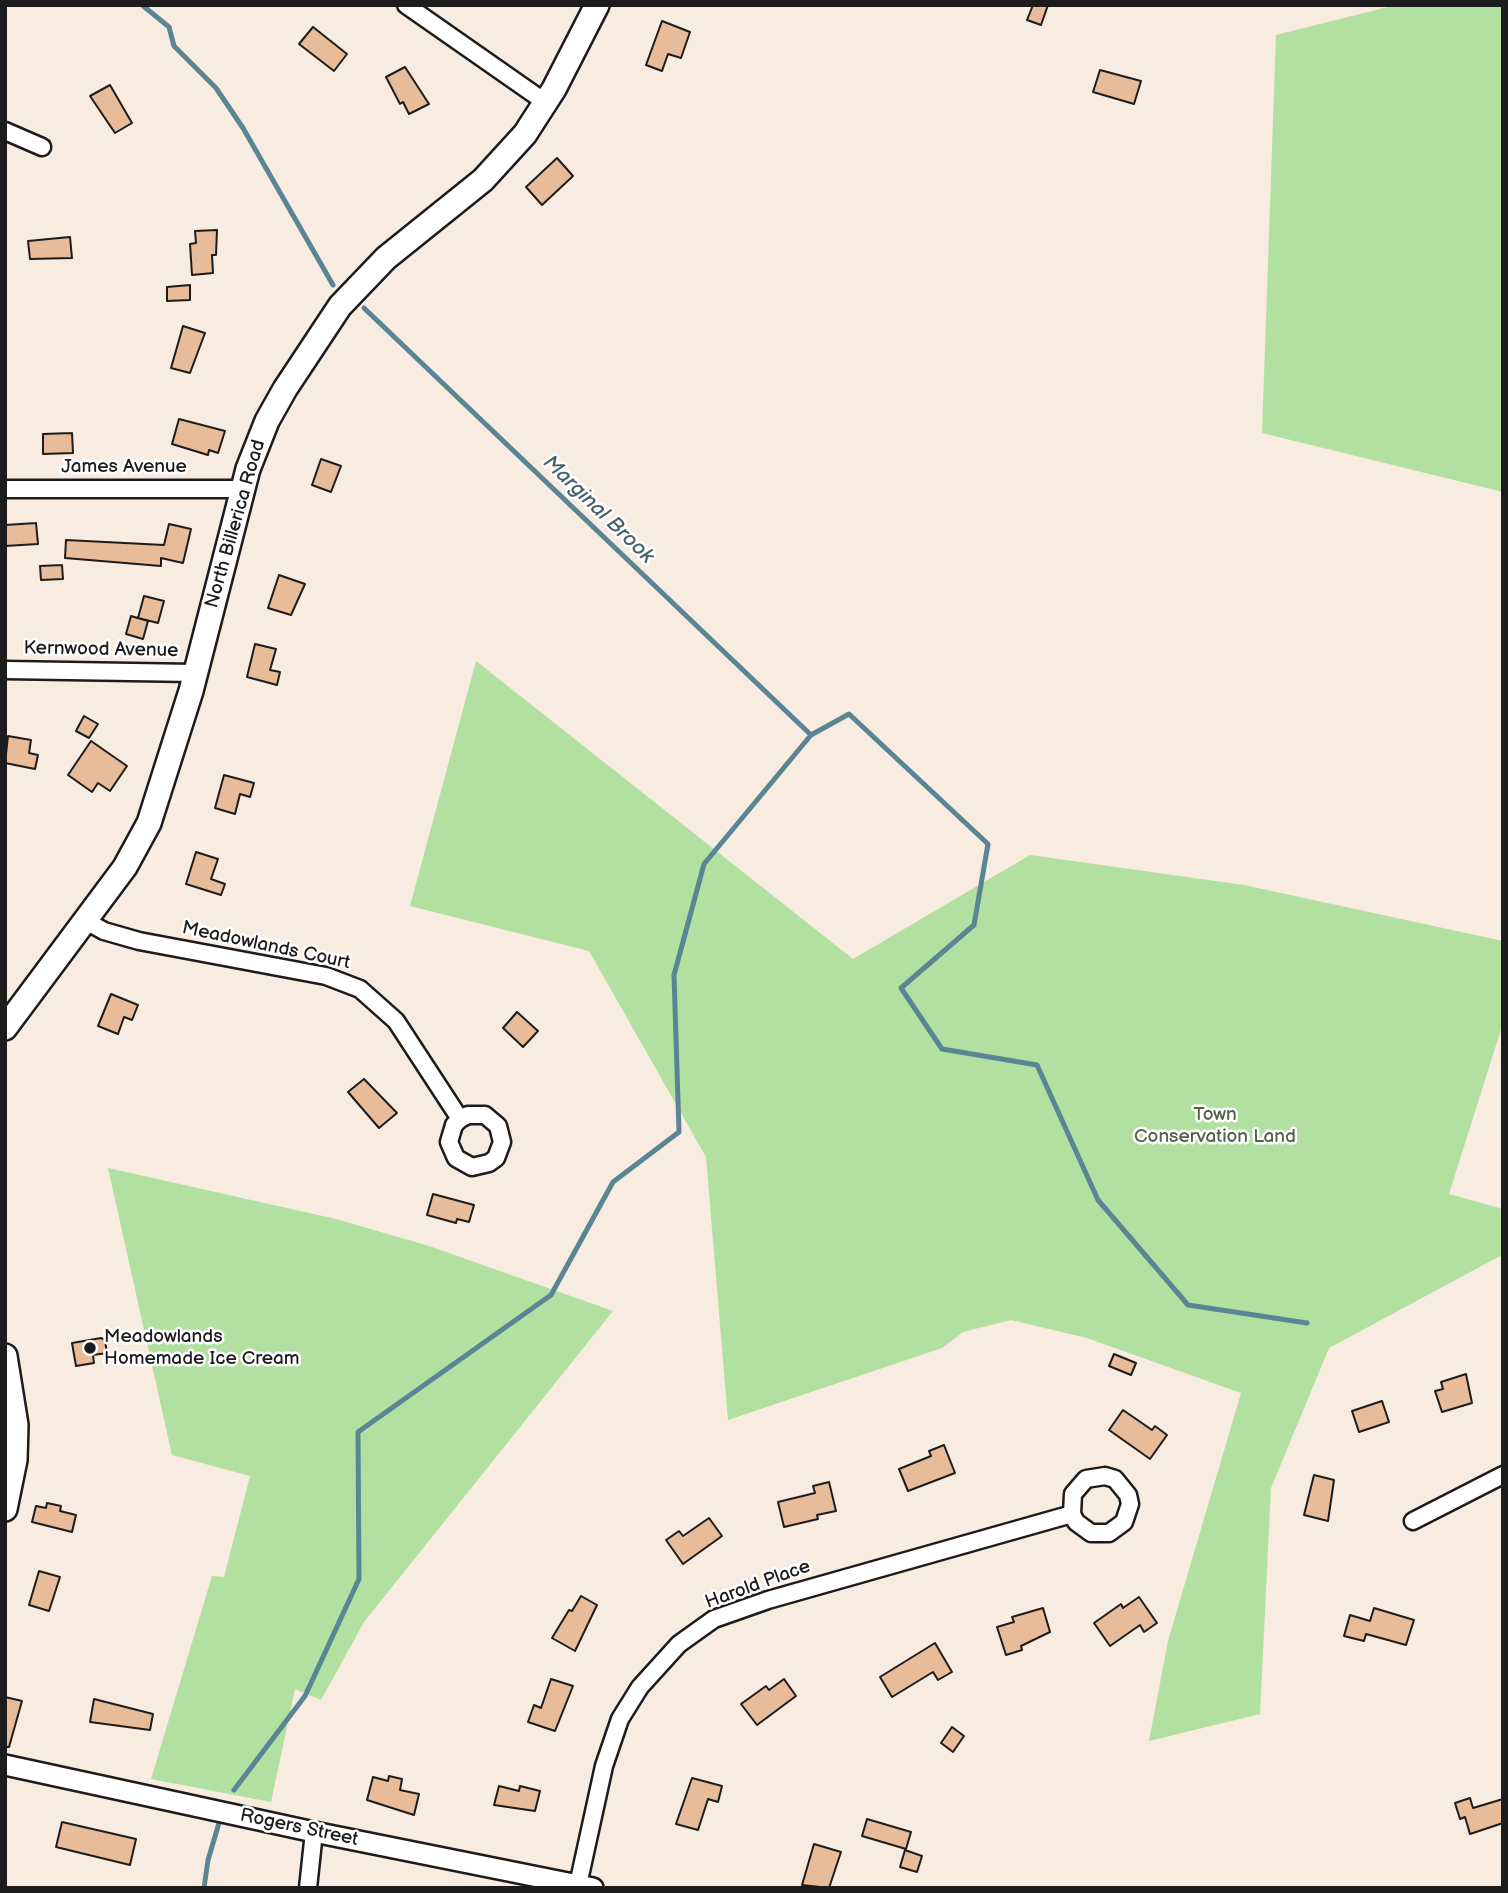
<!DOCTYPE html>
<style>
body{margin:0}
#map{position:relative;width:1508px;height:1893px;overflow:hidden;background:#f8ebe0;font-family:"Balsamiq Sans",sans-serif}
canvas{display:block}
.frame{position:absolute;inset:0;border:7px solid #1c1c1c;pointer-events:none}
</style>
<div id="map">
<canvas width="1508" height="1893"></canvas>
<div class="frame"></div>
</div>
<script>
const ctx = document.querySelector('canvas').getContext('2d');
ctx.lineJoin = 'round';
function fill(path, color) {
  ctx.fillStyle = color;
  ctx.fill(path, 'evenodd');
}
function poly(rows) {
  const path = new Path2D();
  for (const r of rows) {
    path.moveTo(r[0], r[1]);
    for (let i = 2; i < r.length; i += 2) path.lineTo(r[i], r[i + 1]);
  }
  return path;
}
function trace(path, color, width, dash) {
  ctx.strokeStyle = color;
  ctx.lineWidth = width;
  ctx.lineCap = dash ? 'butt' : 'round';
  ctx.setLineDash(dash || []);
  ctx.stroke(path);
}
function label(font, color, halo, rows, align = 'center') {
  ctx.font = font + ' "Balsamiq Sans",sans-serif';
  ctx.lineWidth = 5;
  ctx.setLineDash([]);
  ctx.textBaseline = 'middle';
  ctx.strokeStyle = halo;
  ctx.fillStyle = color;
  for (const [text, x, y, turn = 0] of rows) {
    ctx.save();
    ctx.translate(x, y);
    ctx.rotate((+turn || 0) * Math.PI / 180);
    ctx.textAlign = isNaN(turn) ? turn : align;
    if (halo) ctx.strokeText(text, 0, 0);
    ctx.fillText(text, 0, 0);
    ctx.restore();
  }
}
const green = poly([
 [1396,5,1503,5,1503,492,1262,433,1276,35],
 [476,661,853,959,1030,855,1244,885,1503,941,1503,1023,1449,1194,1503,1209,1503,1261,1500,1256,1329,1348,1271,1488,1260,1714,1149,1741,1168,1641,1241,1393,1087,1338,1011,1320,963,1332,942,1348,728,1420,706,1157,589,951,410,906],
 [108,1168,336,1219,429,1246,613,1311,364,1622,321,1700,295,1689,271,1802,151,1779,212,1576,224,1577,250,1476,172,1455]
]);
const stream = poly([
 [142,5,169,27,174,46,216,88,243,128,333,285],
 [364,308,811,735],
 [234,1790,305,1696,359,1579,358,1432,551,1295,613,1182,679,1132,674,975,704,864,811,735,849,714,988,844,974,925,901,988,942,1049,1037,1065,1098,1200,1188,1305,1307,1323],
 [204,1888,208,1860,219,1823]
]);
const building = poly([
 [1033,5,1048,5,1041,25,1027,20,1033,5],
 [662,21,690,32,681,58,668,54,662,71,646,65,662,21],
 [313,27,347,54,334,71,299,44,313,27],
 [405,67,429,104,409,114,403,102,400,104,386,77,405,67],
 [1100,70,1141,81,1134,104,1093,92,1100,70],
 [110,85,132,123,115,133,90,96,110,85],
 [557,158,573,176,542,205,526,187,557,158],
 [217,230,216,255,212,255,213,273,192,275,190,244,196,243,195,231,217,230],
 [70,237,72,258,30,259,28,241,70,237],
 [190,285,190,300,167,301,167,287,190,285],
 [183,326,205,333,190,373,171,368,183,326],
 [179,419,225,431,218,453,209,450,208,455,172,444,179,419],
 [72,433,73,453,43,454,43,434,72,433],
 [321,459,341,466,331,492,312,485,321,459],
 [36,523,38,544,5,546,5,525,36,523],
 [169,524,191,529,183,563,161,558,161,566,65,558,66,540,164,545,169,524],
 [62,565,63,579,41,580,40,566,62,565],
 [279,575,305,584,291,615,268,608,279,575],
 [144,596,164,601,158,623,138,618,144,596],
 [131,616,148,621,143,639,126,634,131,616],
 [255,644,276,649,270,670,280,672,277,685,247,677,255,644],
 [84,716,98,724,89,738,76,731,84,716],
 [8,736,31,740,29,753,38,755,35,769,5,763,8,736],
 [91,741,127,766,110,791,98,783,92,792,68,775,91,741],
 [224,775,254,783,250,797,240,794,235,814,215,808,224,775],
 [196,852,218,859,211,879,225,884,221,895,186,884,196,852],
 [111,994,138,1005,132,1020,124,1017,118,1034,98,1026,111,994],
 [517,1012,538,1031,523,1047,503,1028,517,1012],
 [364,1079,397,1113,379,1128,348,1092,364,1079],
 [433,1194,474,1205,469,1222,457,1219,456,1223,427,1215,433,1194],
 [101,1338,105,1340,107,1353,93,1355,94,1363,76,1366,72,1343,101,1338],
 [1114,1354,1136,1363,1131,1375,1109,1366,1114,1354],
 [1466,1374,1472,1403,1442,1412,1435,1391,1443,1389,1441,1382,1466,1374],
 [1382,1401,1389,1422,1359,1432,1352,1411,1382,1401],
 [1123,1410,1152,1430,1155,1426,1167,1435,1150,1459,1109,1430,1123,1410],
 [944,1445,955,1473,908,1491,899,1469,931,1456,929,1451,944,1445],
 [1314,1475,1334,1480,1328,1521,1304,1515,1314,1475],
 [829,1482,836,1511,817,1515,818,1519,784,1527,778,1502,815,1493,813,1486,829,1482],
 [47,1503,61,1506,60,1511,76,1515,72,1532,32,1522,36,1506,46,1508,47,1503],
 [709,1518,722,1536,683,1564,666,1540,679,1531,683,1536,709,1518],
 [39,1571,60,1577,49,1611,29,1605,39,1571],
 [581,1596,597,1605,575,1651,552,1638,569,1610,572,1611,581,1596],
 [1139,1597,1157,1623,1144,1632,1140,1625,1110,1646,1094,1623,1121,1604,1123,1608,1139,1597],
 [1043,1608,1050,1632,1021,1646,1022,1650,1006,1655,997,1627,1014,1622,1012,1617,1043,1608],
 [1374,1608,1414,1620,1406,1645,1366,1634,1364,1641,1344,1636,1350,1615,1370,1621,1374,1608],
 [935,1643,952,1672,938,1680,933,1672,892,1697,880,1677,935,1643],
 [551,1679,573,1686,555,1731,528,1722,534,1705,541,1708,551,1679],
 [784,1679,796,1696,757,1725,741,1704,766,1686,769,1690,784,1679],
 [5,1697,22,1701,9,1747,5,1747,5,1697],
 [94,1699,153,1714,150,1730,90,1722,94,1699],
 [952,1727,964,1736,953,1752,941,1743,952,1727],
 [389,1776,402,1779,400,1790,419,1794,414,1815,367,1800,373,1777,388,1781,389,1776],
 [692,1778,722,1786,718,1802,708,1799,698,1830,676,1824,692,1778],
 [499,1786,519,1791,520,1786,540,1791,535,1811,494,1805,499,1786],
 [1470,1798,1473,1808,1503,1799,1503,1823,1470,1834,1465,1817,1460,1819,1455,1803,1470,1798],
 [867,1819,911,1832,906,1849,862,1836,867,1819],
 [62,1822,136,1839,130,1865,56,1847,62,1822],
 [814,1844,841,1852,829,1888,802,1885,814,1844],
 [905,1850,922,1856,917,1872,900,1867,905,1850]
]);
const minor = poly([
 [406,5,545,102],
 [5,131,42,147],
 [5,489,242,489],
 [5,670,195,673],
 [86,921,104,931,139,941,326,976,360,989,396,1021,460,1119,454,1125,449,1142,456,1158,472,1167,489,1163,496,1158,502,1142,498,1126,485,1115,468,1115,460,1119],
 [1413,1521,1503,1475],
 [578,1885,604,1766,620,1719,640,1687,679,1644,714,1619,768,1600,1072,1514,1076,1522,1091,1533,1109,1533,1124,1522,1130,1504,1128,1495,1115,1479,1105,1476,1086,1479,1073,1494,1072,1514],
 [308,1888,314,1832]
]);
const tertiary = poly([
 [5,1765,314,1832,593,1888]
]);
const secondary = poly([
 [5,1028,125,867,149,823,191,691,248,469,267,421,285,389,340,306,386,258,483,180,525,134,554,89,597,5],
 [5,1356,16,1425,15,1460,5,1509]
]);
const markers = [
 [90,1348,7,"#1c1c1c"]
];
const streetNames = [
 ["James Avenue",124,467],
 ["North Billerica Road",236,524,-74],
 ["Kernwood Avenue",101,650,1],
 ["Meadowlands Court",266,946,12],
 ["Harold Place",758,1585,-20],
 ["Rogers Street",299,1828,12]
];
const parkNames = [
 ["Town",1215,1115],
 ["Conservation Land",1215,1137]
];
const poiNames = [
 ["Meadowlands",104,1337],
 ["Homemade Ice Cream",104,1359]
];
const waterNames = [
 ["Marginal Brook",598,510,44]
];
fill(green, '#b1e0a0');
trace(stream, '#5a8594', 5);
fill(building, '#e8bb99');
trace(building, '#1c1c1c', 2);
trace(minor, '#1c1c1c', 21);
trace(tertiary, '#1c1c1c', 24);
trace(secondary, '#1c1c1c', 28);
trace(minor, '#fff', 16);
trace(tertiary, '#fff', 19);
trace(secondary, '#fff', 23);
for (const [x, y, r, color] of markers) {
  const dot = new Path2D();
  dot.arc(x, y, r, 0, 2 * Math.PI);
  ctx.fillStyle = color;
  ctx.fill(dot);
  trace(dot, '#fff', 2.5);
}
label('19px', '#1c1c1c', '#fff', streetNames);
label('19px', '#50614a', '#fff', parkNames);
label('19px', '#1c1c1c', '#fff', poiNames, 'left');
label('italic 21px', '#45626c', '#fff', waterNames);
</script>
